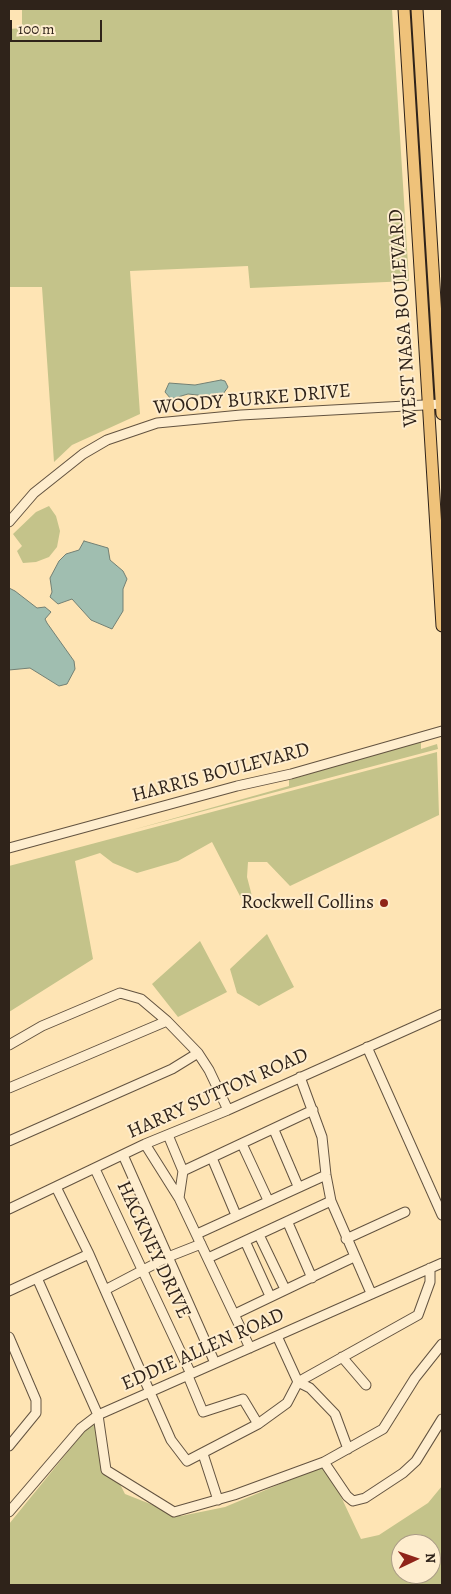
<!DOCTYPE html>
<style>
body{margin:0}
#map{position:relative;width:451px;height:1594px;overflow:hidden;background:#fee4b4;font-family:Alegreya,serif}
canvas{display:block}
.frame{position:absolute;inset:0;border:10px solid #2f231a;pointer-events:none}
.north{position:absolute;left:391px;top:1534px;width:50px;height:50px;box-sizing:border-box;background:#feedce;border:1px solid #ab9c86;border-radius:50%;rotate:87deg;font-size:14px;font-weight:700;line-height:20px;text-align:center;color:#2f231a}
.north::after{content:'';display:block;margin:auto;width:18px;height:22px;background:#8f2418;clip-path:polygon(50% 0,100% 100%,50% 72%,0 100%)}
.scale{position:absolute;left:10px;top:20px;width:92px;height:22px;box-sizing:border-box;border:2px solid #2f231a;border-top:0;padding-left:6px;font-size:15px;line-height:18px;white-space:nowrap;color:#2f231a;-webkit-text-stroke:4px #feedce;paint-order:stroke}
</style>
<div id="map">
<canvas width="451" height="1594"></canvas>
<div class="frame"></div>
<div class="north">N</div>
<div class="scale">100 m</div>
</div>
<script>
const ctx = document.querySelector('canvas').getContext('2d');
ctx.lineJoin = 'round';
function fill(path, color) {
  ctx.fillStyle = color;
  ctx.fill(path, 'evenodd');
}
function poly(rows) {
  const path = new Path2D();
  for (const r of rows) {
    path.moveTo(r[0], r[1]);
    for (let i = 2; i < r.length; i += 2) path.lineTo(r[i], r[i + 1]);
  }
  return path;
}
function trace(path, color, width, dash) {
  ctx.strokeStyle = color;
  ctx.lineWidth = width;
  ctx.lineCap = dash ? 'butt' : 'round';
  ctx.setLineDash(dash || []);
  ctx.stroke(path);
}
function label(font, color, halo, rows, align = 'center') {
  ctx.font = font + ' Alegreya,serif';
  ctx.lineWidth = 4;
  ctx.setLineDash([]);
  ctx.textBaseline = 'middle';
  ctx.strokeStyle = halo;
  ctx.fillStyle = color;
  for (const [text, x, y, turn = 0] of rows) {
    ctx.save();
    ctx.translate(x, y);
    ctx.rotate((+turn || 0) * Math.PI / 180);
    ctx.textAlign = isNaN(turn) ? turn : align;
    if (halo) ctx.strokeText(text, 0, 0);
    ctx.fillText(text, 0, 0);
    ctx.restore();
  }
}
const green = poly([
 [22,9,392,9,409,281,250,288,248,266,130,271,140,414,72,445,54,462,42,287,9,287,9,29,22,28],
 [49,506,56,516,60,531,57,547,49,557,36,562,23,563,17,551,22,546,13,534,36,512],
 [421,741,421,749,437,744,438,749,132,830,289,786,289,780],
 [437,752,439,815,290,886,267,862,248,862,247,877,252,896,241,898,212,842,178,861,137,873,113,863,100,853,75,861,93,959,9,1012,9,866],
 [267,934,294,987,259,1006,237,993,230,969],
 [200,941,227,992,178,1017,152,984],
 [95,1421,102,1470,119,1482,125,1494,181,1516,225,1507,323,1466,335,1484,361,1539,379,1535,428,1503,442,1486,442,1585,9,1585,9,1524,88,1427],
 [401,1544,431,1544,431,1574,401,1574]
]);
const water = poly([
 [221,380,225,381,228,387,223,394,216,397,188,394,171,399,165,392,169,383,195,385,221,380],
 [84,541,108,548,110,560,123,571,127,579,123,589,123,611,112,629,91,620,72,599,58,604,50,597,52,592,50,578,59,561,66,554,79,550,84,541],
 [9,588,15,591,37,608,45,607,51,612,45,619,47,623,74,661,75,669,67,684,59,686,30,668,9,670,9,588]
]);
const minor = poly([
 [9,522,34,493,83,454,107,440,157,423,241,415,442,404],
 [9,848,237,786,291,774,442,731],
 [9,1045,42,1026,120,993,141,999,167,1021,198,1053,209,1070,228,1110],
 [367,1047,442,1215],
 [300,1077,322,1137,326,1175,331,1201,371,1293],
 [9,1088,167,1021],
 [274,1130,298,1186],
 [168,1135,183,1171,179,1198],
 [9,1141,172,1069,198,1053],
 [145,1144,179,1198,250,1348],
 [242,1144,268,1200],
 [123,1155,215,1363],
 [212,1158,236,1215],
 [95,1169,191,1374],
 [183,1171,313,1110],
 [56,1187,89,1254,171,1440,187,1461,258,1424,287,1403,298,1382,418,1315,430,1282,430,1268],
 [9,1209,145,1144,228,1110,442,1014],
 [288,1223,312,1278],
 [197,1234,326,1175],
 [259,1235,285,1289],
 [346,1239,405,1212],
 [245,1241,270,1296],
 [208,1258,331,1201],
 [37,1278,98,1415,106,1470,174,1512,234,1495,324,1462,383,1429,415,1378,442,1344],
 [105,1290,168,1257,201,1244],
 [9,1291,89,1254],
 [235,1314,354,1257],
 [277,1336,298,1382,310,1388,335,1414,348,1449],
 [9,1337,36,1400,36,1413,9,1446],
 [342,1357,366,1385],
 [188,1376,203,1412,243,1399,258,1424],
 [203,1454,218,1500],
 [324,1462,347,1496,353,1501,365,1498,403,1473,416,1461,442,1419],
 [9,1512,81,1428,98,1415,442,1263]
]);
const major = poly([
 [404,9,442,626],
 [417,9,442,414]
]);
const markers = [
 [384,903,5,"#8f2418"]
];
const streetNames = [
 ["WEST NASA BOULEVARD",404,318,-94],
 ["WOODY BURKE DRIVE",252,400,-5],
 ["HARRIS BOULEVARD",221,773,-15],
 ["HARRY SUTTON ROAD",218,1094,-24],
 ["HACKNEY DRIVE",153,1250,65],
 ["EDDIE ALLEN ROAD",203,1350,-24]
];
const poiNames = [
 ["Rockwell Collins",374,903]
];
fill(green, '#c4c38a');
fill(water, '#a0beb0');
trace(water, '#738074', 1);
trace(minor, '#635340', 11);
trace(major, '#2f231a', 13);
trace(minor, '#feedce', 9);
trace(major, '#efc27a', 11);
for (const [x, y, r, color] of markers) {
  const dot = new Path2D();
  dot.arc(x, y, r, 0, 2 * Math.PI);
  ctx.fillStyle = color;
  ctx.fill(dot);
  trace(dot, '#feedce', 2);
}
label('20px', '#2f231a', '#feedce', streetNames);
label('20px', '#2f231a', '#feedce', poiNames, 'right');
</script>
